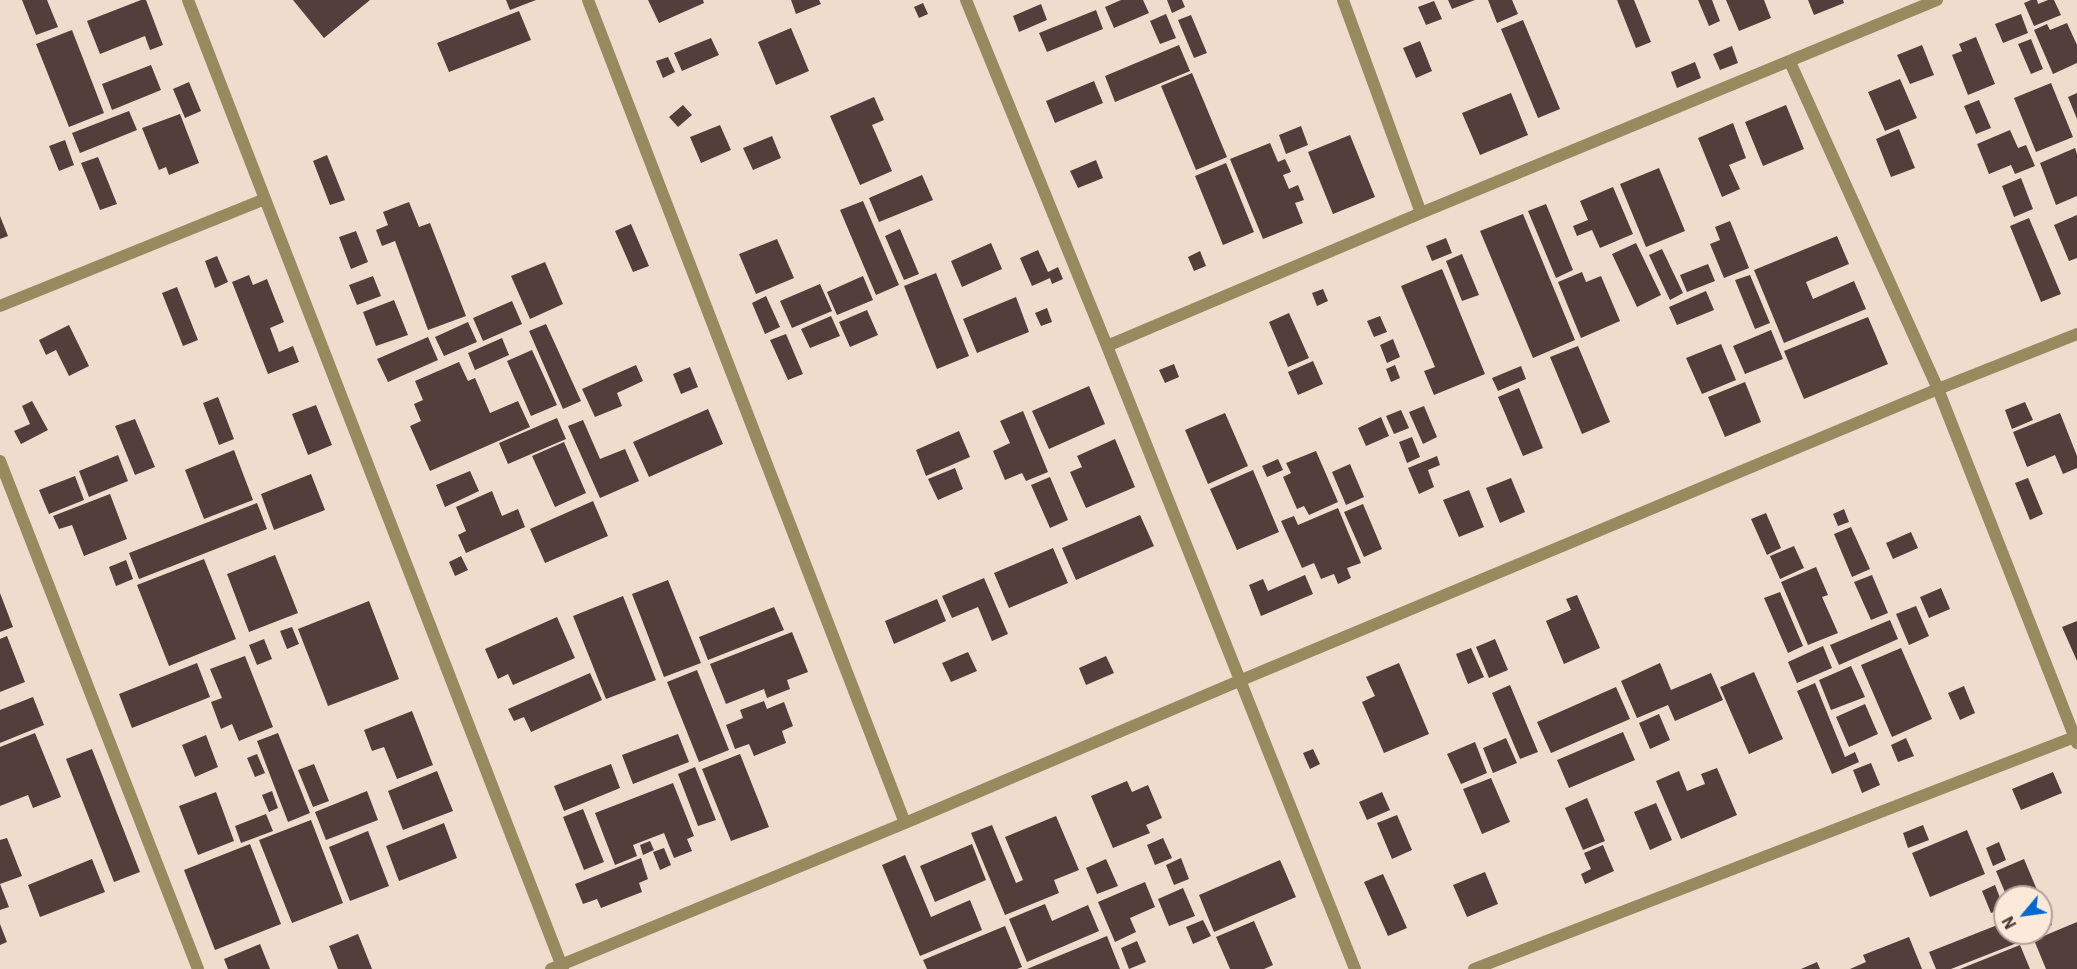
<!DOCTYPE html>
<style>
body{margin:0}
#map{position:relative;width:2077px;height:969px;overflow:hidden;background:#f0dccd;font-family:"IBM Plex Sans",sans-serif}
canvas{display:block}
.north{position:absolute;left:1993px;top:885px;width:60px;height:60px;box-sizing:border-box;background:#fde9da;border:2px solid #b3a398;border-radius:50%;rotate:241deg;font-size:16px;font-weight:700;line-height:24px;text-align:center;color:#433b35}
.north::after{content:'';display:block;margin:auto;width:21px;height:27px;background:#0068d1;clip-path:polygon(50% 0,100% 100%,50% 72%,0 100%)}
</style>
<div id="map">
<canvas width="2077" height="969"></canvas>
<div class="north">N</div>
</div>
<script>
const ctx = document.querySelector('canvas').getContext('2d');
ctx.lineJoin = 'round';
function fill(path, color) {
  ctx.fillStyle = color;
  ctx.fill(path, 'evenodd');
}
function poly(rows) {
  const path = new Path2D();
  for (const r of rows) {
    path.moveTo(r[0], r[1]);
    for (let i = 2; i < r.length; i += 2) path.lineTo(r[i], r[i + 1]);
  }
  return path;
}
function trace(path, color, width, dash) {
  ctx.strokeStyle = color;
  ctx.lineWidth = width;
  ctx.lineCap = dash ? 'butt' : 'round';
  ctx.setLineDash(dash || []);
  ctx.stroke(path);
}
const building = poly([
 [22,0,47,0,58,27,36,35],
 [141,0,146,0,163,45,150,50,145,36,100,54,87,21],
 [293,0,370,0,324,38],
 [506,0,536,0,510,10],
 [648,0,703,0,704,3,659,23],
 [791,0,819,0,821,4,796,14],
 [1121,0,1143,0,1149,13,1114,28,1105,7],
 [1167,0,1182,0,1185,7,1172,13],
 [1448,0,1475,0,1452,9],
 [1488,0,1512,0,1518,14,1497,23],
 [1617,0,1634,0,1651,42,1636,48],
 [1698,0,1712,0,1720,21,1709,26],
 [1726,0,1764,0,1771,18,1739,31],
 [1808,0,1843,0,1844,3,1814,15],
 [2031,0,2037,0,2038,4,2048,0,2054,0,2061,15,2034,26,2024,3],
 [1434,1,1442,19,1426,25,1418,7],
 [923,3,928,14,919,18,914,7],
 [1041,4,1047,20,1019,32,1013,16],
 [1096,10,1103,29,1047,52,1039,33],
 [519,11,531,40,449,72,437,43],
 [1166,14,1176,38,1160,44,1150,21],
 [2021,14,2028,33,2003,43,1995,24],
 [1191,15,1207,53,1194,58,1178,20],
 [1523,20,1560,109,1538,118,1501,29],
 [2067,23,2077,45,2077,63,2053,74,2034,30,2047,24,2050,30],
 [791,28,809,71,776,85,758,42],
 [72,30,104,113,69,127,36,44],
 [1976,37,1995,84,1968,95,1952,55,1962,51,1959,44],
 [711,38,719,55,682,71,674,53],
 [2031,39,2043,69,2031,74,2018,44],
 [1420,41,1432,71,1416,78,1403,48],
 [1179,45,1190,71,1115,102,1105,76],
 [1922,45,1934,75,1910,84,1897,55],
 [1732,46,1738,63,1720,70,1713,54],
 [668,57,675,72,663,78,656,61],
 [1695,62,1701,78,1677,88,1671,72],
 [151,65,161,90,112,110,102,84],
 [1192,73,1227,157,1196,170,1161,86],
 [1900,79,1917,118,1885,131,1868,92],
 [1094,81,1103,103,1055,123,1046,101],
 [189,82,201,111,185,118,173,89],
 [2051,83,2073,137,2036,152,2014,98],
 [1511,93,1528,135,1480,155,1462,113],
 [2077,93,2077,119,2068,97],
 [874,97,884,120,872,125,892,171,860,185,830,116],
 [1979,100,1991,128,1976,134,1964,106],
 [683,105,692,115,678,127,669,117],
 [1786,105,1804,149,1763,166,1745,122],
 [129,111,137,130,80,153,72,133],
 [180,114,199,163,169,175,166,167,159,170,142,128],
 [1733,123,1746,158,1729,165,1740,189,1722,197,1698,138],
 [720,125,731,150,701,163,690,137],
 [1301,126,1308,145,1286,154,1279,135],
 [1899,129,1915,168,1891,177,1876,139],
 [2010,130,2018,148,2026,145,2035,166,2015,174,2011,165,1989,174,1977,144],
 [1350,135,1375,197,1333,214,1308,152],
 [772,136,781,158,753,170,743,148],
 [65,140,74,165,59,171,49,146],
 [1270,143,1278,162,1285,159,1291,172,1283,175,1289,189,1298,185,1304,200,1295,203,1303,223,1263,239,1230,159],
 [2075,148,2077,154,2077,196,2056,205,2040,163],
 [327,155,345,200,330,205,313,161],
 [98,157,117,204,100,210,81,163],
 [1096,160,1103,178,1078,188,1070,171],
 [1226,163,1254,232,1223,245,1195,176],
 [1659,168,1685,231,1646,247,1620,184],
 [922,175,933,200,879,222,869,198],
 [2021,178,2033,209,2014,217,2002,186],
 [1613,187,1633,234,1600,248,1592,230,1577,236,1573,226,1588,220,1580,201],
 [863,201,899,285,876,295,840,210],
 [409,202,419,227,430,223,466,316,428,330,395,241,382,246,376,230,388,225,383,212],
 [1546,204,1573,270,1556,278,1528,211],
 [1523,214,1575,340,1533,358,1480,231],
 [2077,215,2077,258,2069,261,2054,225],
 [0,216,8,236,0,239],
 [2029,218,2061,294,2041,302,2010,226],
 [1730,221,1749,268,1724,278,1710,244,1720,240,1715,227],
 [631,224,649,266,633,272,615,231],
 [900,229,919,274,904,280,885,236],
 [356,231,368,262,351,269,339,237],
 [1837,236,1849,264,1806,282,1813,299,1854,281,1866,309,1784,343,1754,270],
 [1446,238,1452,253,1432,261,1426,246],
 [777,239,794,278,756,294,739,254],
 [991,243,1002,269,962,287,951,261],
 [1636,243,1661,295,1637,307,1612,254],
 [1662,249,1683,293,1670,300,1649,255],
 [1038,250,1048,272,1058,267,1063,279,1052,284,1050,278,1032,286,1020,258],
 [1200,251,1206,266,1194,271,1188,257],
 [1462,254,1479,295,1462,301,1446,261],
 [217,256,228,282,215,288,205,261],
 [545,262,563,304,530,319,511,276],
 [1708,264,1715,281,1687,292,1680,275],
 [1442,269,1485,374,1434,395,1424,371,1435,367,1401,286],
 [1582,272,1586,282,1601,276,1620,321,1581,338,1558,282],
 [936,273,969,356,937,369,904,286],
 [249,275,253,285,267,279,284,322,270,328,279,352,293,346,299,362,268,374,232,282],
 [1750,275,1770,323,1755,329,1735,280],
 [373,276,381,296,357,305,349,285],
 [863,276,873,300,837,315,827,292],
 [820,284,832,311,792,328,780,301],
 [177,287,198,340,183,346,162,293],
 [1323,289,1328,301,1317,306,1312,293],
 [1706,291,1714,310,1677,325,1669,307],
 [766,296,780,327,765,334,752,303],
 [1016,297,1029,332,977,353,963,319],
 [394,300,408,335,376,346,363,312],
 [512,301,522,324,483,341,473,318],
 [1047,308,1052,322,1041,326,1035,313],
 [867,310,878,335,850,347,839,322],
 [1289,313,1309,358,1288,367,1269,322],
 [831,316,840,336,810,348,801,329],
 [1380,316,1387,332,1374,337,1367,321],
 [1868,317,1888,364,1804,399,1784,351],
 [468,322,477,342,444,356,435,337],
 [546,324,581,401,563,409,529,331],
 [69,325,89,366,69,376,56,350,46,355,39,340],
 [1771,330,1783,359,1745,374,1733,346],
 [786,334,803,374,788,380,770,340],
 [428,337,438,360,388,382,377,359],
 [502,338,509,355,475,370,468,353],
 [1393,339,1400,357,1387,363,1380,345],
 [1721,344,1736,380,1702,394,1686,358],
 [1578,346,1610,422,1582,434,1550,357],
 [532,350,557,405,531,416,507,361],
 [1313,361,1323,384,1298,395,1288,372],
 [459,362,468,381,475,378,490,413,518,401,530,427,430,471,410,426,421,421,414,404,423,400,415,381],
 [1174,364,1179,377,1165,383,1159,370],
 [636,365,643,381,617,393,622,406,595,417,582,389],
 [1395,365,1400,378,1391,382,1386,369],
 [1521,366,1526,379,1498,391,1492,378],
 [690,367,698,387,681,394,673,374],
 [1745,382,1761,422,1725,437,1708,397],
 [1089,386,1105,424,1049,449,1032,411],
 [1519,388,1543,448,1523,456,1498,397],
 [218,397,234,439,219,445,203,403],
 [32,401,48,430,21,444,14,431,30,424,22,406],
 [2025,402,2033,420,2012,429,2005,410],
 [316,405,332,445,308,455,292,414],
 [1424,406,1437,437,1423,444,1409,412],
 [708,409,723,444,649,477,633,442],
 [1401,410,1409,428,1394,434,1386,416],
 [1023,411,1048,472,1026,481,1022,473,1005,480,993,451,1010,443,1000,421],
 [1225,413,1248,466,1208,484,1185,430],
 [2060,413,2077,456,2077,468,2063,474,2055,455,2027,467,2013,432],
 [1381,417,1389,436,1366,446,1358,428],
 [557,418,566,439,508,464,499,443],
 [135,419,155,467,135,475,115,426],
 [583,420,600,459,625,449,639,481,600,498,568,426],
 [959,431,970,457,926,476,916,450],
 [1412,437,1420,457,1407,463,1399,442],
 [1115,439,1135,487,1086,508,1070,472,1082,467,1077,456],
 [564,442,586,493,555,507,532,456],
 [234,450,253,500,204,519,185,470],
 [1316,451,1338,502,1309,515,1304,506,1297,509,1283,477,1291,473,1286,463],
 [118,455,128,481,89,497,79,471],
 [1437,456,1440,465,1428,470,1434,487,1419,494,1408,468],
 [1278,459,1283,470,1267,477,1262,466],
 [1350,464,1364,497,1346,505,1332,472],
 [955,468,963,489,938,500,928,479],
 [1253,470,1279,532,1237,550,1210,489],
 [470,471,479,491,445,507,436,485],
 [311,474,325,510,274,530,261,494],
 [75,476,84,500,49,514,39,490],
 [1050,477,1068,520,1050,528,1031,485],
 [1511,478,1525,512,1500,523,1486,488],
 [2028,478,2043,514,2030,520,2015,483],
 [1469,490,1484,527,1459,537,1443,500],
 [492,491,502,516,518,509,525,527,466,553,458,535,466,531,456,507],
 [110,494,127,539,84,556,72,525,59,529,53,516],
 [593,501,608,536,545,563,530,529],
 [257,503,267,529,139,579,129,553],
 [1363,504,1382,549,1364,557,1344,512],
 [1338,508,1361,563,1347,568,1351,578,1338,584,1334,574,1321,579,1314,563,1302,568,1281,521,1294,516,1298,525],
 [1844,509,1849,522,1838,526,1833,514],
 [1766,513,1781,548,1767,555,1751,519],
 [1140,515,1154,546,1076,580,1062,548],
 [1851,527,1870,569,1852,577,1834,534],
 [1911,532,1918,548,1893,559,1886,543],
 [1794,546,1804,568,1780,579,1770,556],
 [1053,548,1068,583,1009,608,994,573],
 [275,555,298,613,249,632,227,574],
 [461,556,468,570,455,576,449,562],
 [204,559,236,639,169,666,137,585],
 [126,560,133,579,116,586,109,567],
 [1816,567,1828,595,1822,597,1838,633,1808,645,1781,582],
 [1305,575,1313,594,1261,616,1249,585,1263,579,1268,591],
 [1872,575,1888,613,1871,620,1854,582],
 [984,578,1008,634,992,641,978,607,952,618,942,596],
 [668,580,701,663,664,677,632,594],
 [1941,588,1950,609,1929,618,1920,597],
 [1780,592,1803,646,1788,653,1764,598],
 [0,593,13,627,0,632],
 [1577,595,1600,648,1564,664,1546,621,1571,610,1566,599],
 [623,596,656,680,606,699,573,616],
 [937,599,946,621,894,644,885,621],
 [369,601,399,679,328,706,298,629],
 [1916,606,1929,636,1909,645,1896,614],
 [774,607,784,630,708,660,699,637],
 [557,617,575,658,513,685,508,674,498,679,485,649],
 [1890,620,1898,639,1839,665,1830,645],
 [2077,621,2077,661,2062,627],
 [292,627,299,644,287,649,280,631],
 [792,632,808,672,787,680,790,689,767,698,764,689,726,704,710,664],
 [7,636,25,682,0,692,0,639],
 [264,639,272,659,257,665,249,645],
 [1495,639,1508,670,1489,678,1476,647],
 [1823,646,1832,668,1797,683,1788,662],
 [1471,648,1484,677,1468,684,1456,654],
 [1901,648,1932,719,1892,737,1861,665],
 [968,652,977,671,951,682,942,663],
 [245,656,273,727,239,741,232,724,221,729,211,702,222,698,210,669],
 [1106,656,1114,673,1086,685,1079,668],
 [197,663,210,697,132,728,119,694],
 [1399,663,1429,734,1384,753,1362,702,1375,696,1366,677],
 [1660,663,1671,690,1711,673,1723,700,1675,721,1668,705,1637,718,1621,681],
 [1851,666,1865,697,1831,710,1819,680],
 [697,670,729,750,699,762,667,682],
 [1754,672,1783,739,1749,754,1720,687],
 [590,673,602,700,531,732,524,717,514,721,508,709],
 [1815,683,1845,757,1855,752,1859,762,1832,774,1797,691],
 [1510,685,1538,752,1520,759,1492,693],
 [1964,686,1975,713,1960,720,1948,693],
 [1616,687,1630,719,1551,753,1537,722],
 [33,697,44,725,0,743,0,710],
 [764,701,767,709,784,702,793,726,782,731,786,743,754,756,749,744,735,749,726,725,743,718,740,710],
 [1865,704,1878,734,1849,747,1836,717],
 [412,711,433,765,397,779,384,747,372,751,364,730],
 [1659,714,1670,740,1650,749,1639,723],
 [1623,732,1635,760,1569,788,1557,760],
 [35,733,61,797,33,808,28,795,0,806,0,747],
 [278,733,310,813,288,822,257,741],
 [678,734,689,762,633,784,622,755],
 [206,735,218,767,195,777,182,745],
 [1506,738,1517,763,1493,773,1483,748],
 [1906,738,1914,756,1898,762,1891,745],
 [1475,742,1487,773,1461,784,1447,754],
 [92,749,140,872,114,882,66,759],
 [1313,749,1320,764,1310,769,1303,753],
 [257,754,265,773,255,777,247,758],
 [740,754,769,827,731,841,702,769],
 [1871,763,1880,785,1862,793,1853,770],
 [314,764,329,801,313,807,298,770],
 [611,764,620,788,564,811,554,786],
 [695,767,716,820,698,826,678,774],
 [1717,768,1737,815,1681,839,1656,781,1679,771,1687,791,1705,784,1701,774],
 [437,771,453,811,403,830,388,791],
 [2053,772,2062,793,2021,810,2012,789],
 [1491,778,1510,822,1482,834,1463,789],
 [1127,781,1132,792,1148,785,1162,818,1146,825,1150,833,1113,848,1091,796],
 [673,783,694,836,687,839,692,851,674,858,664,833,633,845,637,856,615,865,595,813],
 [272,791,278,808,269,812,262,795],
 [367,791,378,820,326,840,315,812],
 [216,792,234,841,198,855,179,806],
 [1382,792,1390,810,1367,820,1359,802],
 [1587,798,1605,841,1583,850,1565,808],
 [1656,803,1672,840,1650,850,1634,812],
 [583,809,604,862,584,870,563,817],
 [266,814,273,831,241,843,235,826],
 [1397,815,1412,850,1392,859,1377,823],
 [1056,816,1079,870,1054,880,1059,893,1005,915,971,833,992,825,1016,883,1023,880,1005,837],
 [311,820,343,903,292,923,259,840],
 [444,823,457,858,399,881,386,846],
 [1923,825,1929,840,1908,848,1903,833],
 [1967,830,1985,874,1930,897,1912,853],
 [368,831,389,886,350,901,329,847],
 [7,838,22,876,0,884,0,840],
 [1163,838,1172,858,1155,865,1147,845],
 [650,841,654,850,643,855,640,845],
 [1999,842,2006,860,1993,866,1986,848],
 [250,844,281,924,215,950,184,870],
 [972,844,986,880,935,902,920,866],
 [1603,845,1614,871,1585,884,1581,874,1591,869,1584,853],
 [664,848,671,865,660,870,653,852],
 [905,855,931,917,970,900,982,930,920,956,882,865],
 [641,858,648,879,639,883,642,892,601,908,597,899,583,904,575,884],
 [1181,858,1189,879,1174,885,1166,865],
 [92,859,105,892,40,917,28,885],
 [1106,859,1118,886,1097,894,1086,868],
 [2024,859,2040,897,2007,897,1996,871],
 [1280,860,1296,897,1214,932,1199,895],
 [1485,872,1498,904,1467,917,1453,885],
 [1383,874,1407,928,1388,936,1364,882],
 [1145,882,1155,907,1130,918,1136,932,1115,942,1098,902],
 [0,884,9,907,0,910],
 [1995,885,2004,908,1991,913,1982,891],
 [1183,888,1195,916,1169,926,1158,899],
 [2041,899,2052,925,2041,929],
 [1045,904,1052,921,1088,905,1099,931,1027,962,1009,919],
 [1203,920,1211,936,1193,944,1186,927],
 [1254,921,1273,965,1264,969,1230,969,1216,937],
 [2005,922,2005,933,2013,933,2017,943,1951,969,1936,969,1929,952],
 [2077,922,2077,969,2046,969,2034,940],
 [0,924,7,942,0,945],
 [1005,926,1022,967,1017,969,927,969,923,960],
 [358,934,372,969,338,969,329,946],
 [1107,936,1120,969,1027,969],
 [1909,937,1922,969,1850,969,1866,962,1863,955],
 [1137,941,1146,962,1129,969,1121,948],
 [260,944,270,969,228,969,224,959],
 [2020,945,2030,969,1960,969],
 [1817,962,1820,969,1801,969]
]);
const street = poly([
 [188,0,563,969],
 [588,0,905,823],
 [966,0,1107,346,1355,969],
 [1343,0,1421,213],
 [1790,62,1938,389,2077,743],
 [0,306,265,199],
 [1107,346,1421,213,1937,0],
 [0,461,198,969],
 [551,969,905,823,1239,681,1938,389,2077,334],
 [1474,969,2077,736]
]);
fill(building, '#533e3b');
trace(street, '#988a5f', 12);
</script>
